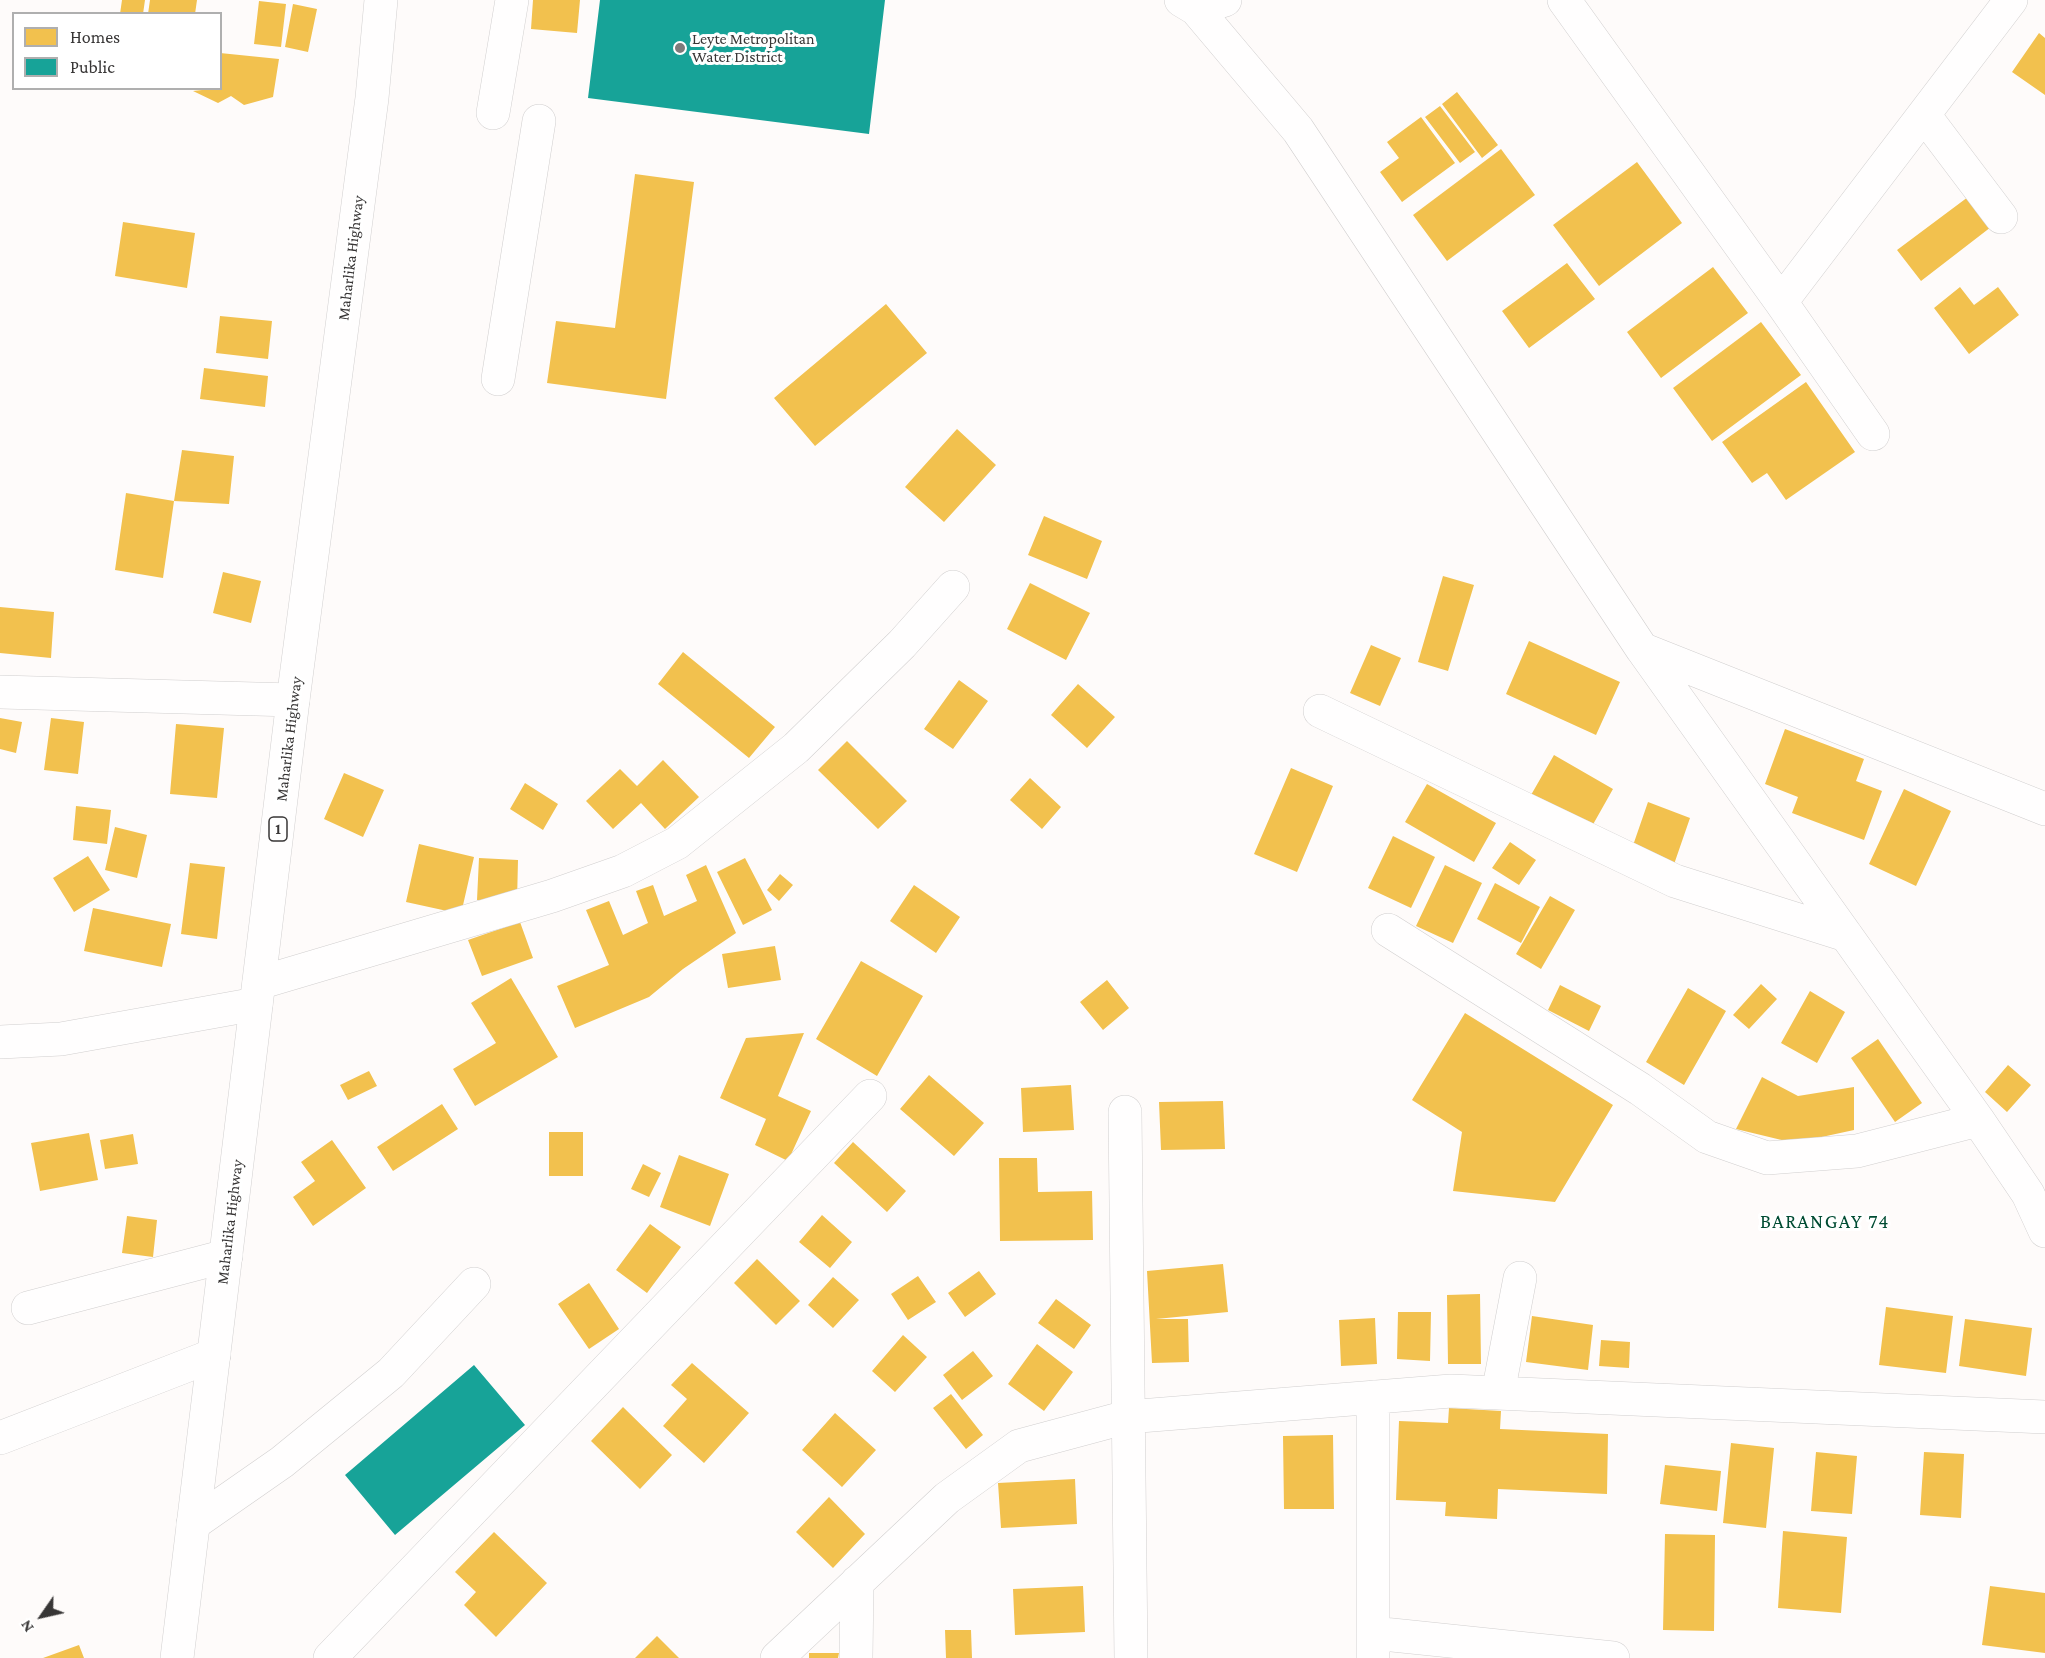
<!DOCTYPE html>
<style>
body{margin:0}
#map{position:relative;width:2045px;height:1658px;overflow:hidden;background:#fefbfa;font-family:"Crimson Pro",serif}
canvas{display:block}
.legend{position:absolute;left:12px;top:12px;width:210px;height:78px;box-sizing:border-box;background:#fff;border:2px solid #afafaf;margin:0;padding:8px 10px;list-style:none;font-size:18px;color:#383636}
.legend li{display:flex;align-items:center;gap:12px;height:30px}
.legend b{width:30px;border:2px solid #afafaf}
.north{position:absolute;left:12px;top:1586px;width:60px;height:60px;-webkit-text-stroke:4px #fff;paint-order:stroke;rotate:236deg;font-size:16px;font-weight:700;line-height:24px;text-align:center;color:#383636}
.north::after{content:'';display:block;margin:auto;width:21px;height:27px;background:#383636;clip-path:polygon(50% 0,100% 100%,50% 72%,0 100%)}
</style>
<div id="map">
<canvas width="2045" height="1658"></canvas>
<ul class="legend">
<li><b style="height:16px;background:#f2c14e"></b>Homes</li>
<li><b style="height:16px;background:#17a398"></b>Public</li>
</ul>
<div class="north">N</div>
</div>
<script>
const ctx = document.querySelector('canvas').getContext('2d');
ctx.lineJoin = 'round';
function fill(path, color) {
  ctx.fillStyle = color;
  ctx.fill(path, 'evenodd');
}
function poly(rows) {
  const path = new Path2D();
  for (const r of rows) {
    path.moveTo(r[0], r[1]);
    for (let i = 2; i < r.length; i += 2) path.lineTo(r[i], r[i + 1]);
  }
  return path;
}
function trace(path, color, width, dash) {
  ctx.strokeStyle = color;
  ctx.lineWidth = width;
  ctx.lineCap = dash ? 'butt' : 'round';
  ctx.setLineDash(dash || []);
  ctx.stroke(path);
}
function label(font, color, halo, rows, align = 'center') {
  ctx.font = font + ' "Crimson Pro",serif';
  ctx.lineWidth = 6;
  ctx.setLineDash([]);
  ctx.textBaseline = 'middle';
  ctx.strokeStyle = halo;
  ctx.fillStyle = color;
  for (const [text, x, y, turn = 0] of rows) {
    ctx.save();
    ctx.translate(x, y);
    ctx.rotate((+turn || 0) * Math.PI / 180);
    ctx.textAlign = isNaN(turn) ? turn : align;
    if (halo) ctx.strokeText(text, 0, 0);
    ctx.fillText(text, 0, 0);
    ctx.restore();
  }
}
const homes = poly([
 [122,0,145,0,143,14,120,14],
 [150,0,197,0,195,14,148,14],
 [533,0,580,0,577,33,531,29],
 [259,1,286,4,281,47,254,44],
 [293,4,317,9,308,52,285,47],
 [2039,33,2045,38,2045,95,2012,72],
 [220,53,279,59,273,97,244,105,231,96,218,103,193,91,220,88],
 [1457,92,1498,145,1482,158,1442,104],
 [1440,106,1475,152,1460,163,1425,117],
 [1421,117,1455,163,1402,202,1380,172,1399,158,1387,142],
 [1501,149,1535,195,1447,261,1413,215],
 [1637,162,1682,223,1599,286,1553,225],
 [635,174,694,182,666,399,547,383,556,321,615,328],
 [1968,197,1991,227,1921,281,1897,250],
 [123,222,195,233,187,288,115,276],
 [1567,263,1595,299,1529,348,1502,311],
 [1713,267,1748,313,1661,378,1627,332],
 [1960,287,1974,305,1998,287,2019,315,1969,354,1934,308],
 [886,304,927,353,815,446,774,398],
 [220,316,272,321,268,359,216,353],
 [1761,322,1801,375,1712,441,1673,388],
 [204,368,268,376,265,407,200,399],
 [1806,382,1855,452,1786,500,1767,473,1752,483,1722,442],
 [957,429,996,465,944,522,905,487],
 [182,450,234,456,229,504,174,501],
 [126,493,174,501,163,578,115,570],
 [1044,516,1102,541,1087,579,1028,555],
 [223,572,261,581,251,623,213,613],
 [1443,576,1474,585,1448,671,1418,662],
 [1030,583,1090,613,1066,660,1007,629],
 [0,607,54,612,51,658,0,653],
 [1529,641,1620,682,1596,735,1506,694],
 [1371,645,1401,658,1380,706,1350,693],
 [683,652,775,727,749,758,658,684],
 [959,680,988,701,953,749,924,729],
 [1078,684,1115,717,1087,748,1051,715],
 [0,718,22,722,16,753,0,749],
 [51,718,84,722,78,774,44,770],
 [176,724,224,728,217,798,170,794],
 [1785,729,1864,759,1856,781,1882,791,1864,840,1792,813,1798,797,1765,784],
 [847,741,907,801,878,829,818,770],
 [1554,755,1613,789,1591,828,1531,795],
 [663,760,699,797,665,829,641,803,613,829,586,801,620,769,637,786],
 [1291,768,1333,786,1297,872,1254,854],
 [344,773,384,790,363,837,324,819],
 [1030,778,1061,807,1042,829,1010,800],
 [525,783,558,804,543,830,510,809],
 [1427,784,1496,823,1474,862,1405,822],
 [1904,789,1951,811,1916,886,1869,864],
 [1648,802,1690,818,1671,873,1629,857],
 [76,806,111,810,107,844,73,840],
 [115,827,147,835,137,878,105,870],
 [1393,836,1435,857,1411,908,1368,888],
 [1510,842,1536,860,1519,885,1492,868],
 [419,844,474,857,461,914,406,902],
 [88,856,110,890,74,912,53,878],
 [479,858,518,860,517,902,477,900],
 [745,858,772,910,743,925,717,872],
 [190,863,225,867,217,939,181,934],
 [706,865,736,933,683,969,649,997,575,1028,557,986,609,965,586,910,609,901,623,935,648,923,636,891,653,885,664,916,697,901,686,875],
 [1445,865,1482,883,1453,943,1416,926],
 [780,874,793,885,779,901,767,890],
 [1495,883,1540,907,1521,943,1477,919],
 [914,885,960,917,936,953,890,921],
 [1550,896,1575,910,1541,969,1516,954],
 [93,908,171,924,162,967,84,951],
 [520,922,533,958,482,976,468,940],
 [775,946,781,980,728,988,722,954],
 [861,961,923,996,877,1076,816,1039],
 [511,978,558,1057,475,1106,453,1069,496,1043,471,1003],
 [1107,980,1129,1008,1103,1030,1080,1002],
 [1761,984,1777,999,1749,1029,1733,1015],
 [1560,985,1601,1006,1589,1031,1548,1010],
 [1688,988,1726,1011,1684,1085,1646,1062],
 [1810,991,1845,1012,1817,1063,1781,1043],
 [1465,1013,1613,1105,1555,1202,1453,1191,1462,1132,1412,1100],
 [804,1033,778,1096,811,1111,788,1161,755,1145,766,1119,720,1098,746,1038],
 [1878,1039,1922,1103,1895,1122,1851,1058],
 [2008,1065,2031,1085,2007,1112,1985,1092],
 [369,1071,377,1086,348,1100,340,1085],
 [929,1075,984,1123,954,1156,900,1109],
 [1762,1077,1798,1096,1854,1087,1854,1130,1794,1143,1736,1129],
 [1071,1085,1074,1130,1023,1132,1021,1088],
 [1223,1101,1225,1149,1161,1150,1159,1102],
 [442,1104,458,1129,393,1171,377,1147],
 [549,1132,583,1132,583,1176,549,1176],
 [89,1133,98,1180,40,1191,31,1143],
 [133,1134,138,1164,105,1169,100,1140],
 [332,1140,366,1188,313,1226,293,1197,315,1181,301,1162],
 [853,1142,906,1191,887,1212,834,1163],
 [679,1155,729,1174,710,1226,660,1207],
 [999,1158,1037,1158,1038,1192,1092,1191,1093,1240,1000,1241],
 [643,1164,661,1173,649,1197,631,1189],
 [822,1215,852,1242,830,1268,799,1242],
 [127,1216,157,1220,153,1257,122,1253],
 [650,1224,681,1247,647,1293,616,1270],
 [757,1259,800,1301,776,1325,734,1283],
 [1223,1264,1228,1312,1156,1319,1188,1319,1189,1362,1152,1363,1147,1271],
 [979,1271,996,1294,965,1317,948,1293],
 [918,1276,936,1302,908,1320,891,1294],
 [833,1277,859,1300,833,1328,808,1305],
 [589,1283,619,1329,589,1349,558,1304],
 [1480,1294,1481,1364,1448,1364,1447,1295],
 [1056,1299,1091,1325,1074,1349,1038,1323],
 [1886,1307,1953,1316,1946,1373,1879,1365],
 [1398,1312,1431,1312,1430,1361,1397,1359],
 [1532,1316,1593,1325,1588,1370,1526,1362],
 [1375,1318,1377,1364,1341,1366,1339,1320],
 [1965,1319,2032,1328,2026,1376,1959,1366],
 [903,1335,927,1357,895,1392,872,1371],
 [1601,1340,1630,1342,1629,1368,1599,1366],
 [1037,1344,1073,1372,1044,1411,1008,1384],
 [973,1351,993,1376,962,1400,943,1375],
 [692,1363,749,1413,704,1463,663,1426,687,1399,671,1385],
 [951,1394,983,1435,966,1449,933,1408],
 [623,1407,672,1455,640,1489,591,1441],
 [1449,1408,1501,1411,1500,1429,1608,1434,1607,1494,1498,1489,1497,1519,1445,1516,1446,1502,1396,1500,1399,1421,1448,1423],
 [835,1413,876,1450,842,1487,802,1450],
 [1333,1435,1334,1509,1284,1509,1283,1436],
 [1731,1443,1774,1448,1766,1528,1723,1523],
 [1816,1452,1857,1456,1852,1514,1811,1511],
 [1924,1452,1964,1454,1961,1518,1920,1515],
 [1665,1465,1721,1471,1717,1511,1660,1504],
 [1075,1479,1077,1524,1001,1528,998,1483],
 [829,1497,865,1534,833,1568,796,1532],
 [1783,1531,1847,1537,1841,1613,1778,1608],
 [494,1532,547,1583,496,1637,464,1605,476,1592,455,1572],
 [1665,1534,1715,1535,1714,1631,1663,1630],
 [1083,1586,1085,1632,1015,1635,1013,1589],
 [1990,1586,2045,1593,2045,1653,1982,1645],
 [945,1630,971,1630,972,1658,946,1658],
 [657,1636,679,1658,635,1658],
 [79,1645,84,1658,43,1658],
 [809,1653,839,1653,838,1658,809,1658]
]);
const public = poly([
 [600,0,885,0,869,134,588,98],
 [474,1365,525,1425,395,1535,345,1475]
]);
const minor = poly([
 [1181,0,1196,9,1298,130,1642,649,1978,1120,2028,1194,2045,1231],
 [1564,0,1781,302,1873,434],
 [1196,9,1225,0],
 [493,113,512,0],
 [1924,115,2001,217],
 [1781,302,2011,0],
 [498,379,539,121],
 [1642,649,2045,809],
 [0,692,293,700],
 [1320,711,1675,881,1846,935],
 [1388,930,1640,1089,1707,1137,1767,1158,1857,1151,1978,1120],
 [259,983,552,896,623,871,677,843,796,748,902,644,953,587],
 [0,1042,61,1039,256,1004],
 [1125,1112,1131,1658],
 [28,1308,226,1256],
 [1498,1393,1520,1278],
 [1373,1397,1373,1658],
 [0,1438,214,1355],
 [193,1524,282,1462,391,1373,474,1284],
 [1373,1633,1613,1658],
 [330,1658,870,1096],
 [777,1658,947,1498,1019,1446,1127,1417,1451,1391,2045,1417],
 [856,1658,857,1582]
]);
const major = poly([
 [177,1658,293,700,372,98,381,0]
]);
const markers = [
 [680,48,6,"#7d7b7b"]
];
const shields = [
 [278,829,18]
];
const shieldNames = [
 ["1",278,829]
];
const poiNames = [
 ["Leyte Metropolitan",692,39],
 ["Water District",692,57]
];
const streetNames = [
 ["Maharlika Highway",351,258,-83],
 ["Maharlika Highway",289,739,-83],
 ["Maharlika Highway",230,1222,-83]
];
const quarterNames = [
 ["BARANGAY 74",1825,1222]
];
fill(homes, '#f2c14e');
fill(public, '#17a398');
trace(minor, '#d1cfcf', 34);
trace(major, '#d1cfcf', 34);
trace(minor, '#fffefe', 33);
trace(major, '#fffefe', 33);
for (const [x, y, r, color] of markers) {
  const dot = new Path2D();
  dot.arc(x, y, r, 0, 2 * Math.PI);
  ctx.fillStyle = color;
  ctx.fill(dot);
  trace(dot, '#fff', 2);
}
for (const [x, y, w] of shields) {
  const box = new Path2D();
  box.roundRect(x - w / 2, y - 12, w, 24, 4.5);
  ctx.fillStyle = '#fff';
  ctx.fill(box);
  trace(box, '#383636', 1.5);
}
label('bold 15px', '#383636', null, shieldNames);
label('16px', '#383636', '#fff', poiNames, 'left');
label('16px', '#383636', '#fff', streetNames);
ctx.letterSpacing = '1.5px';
label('20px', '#004c33', '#fff', quarterNames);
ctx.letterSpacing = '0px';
</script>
